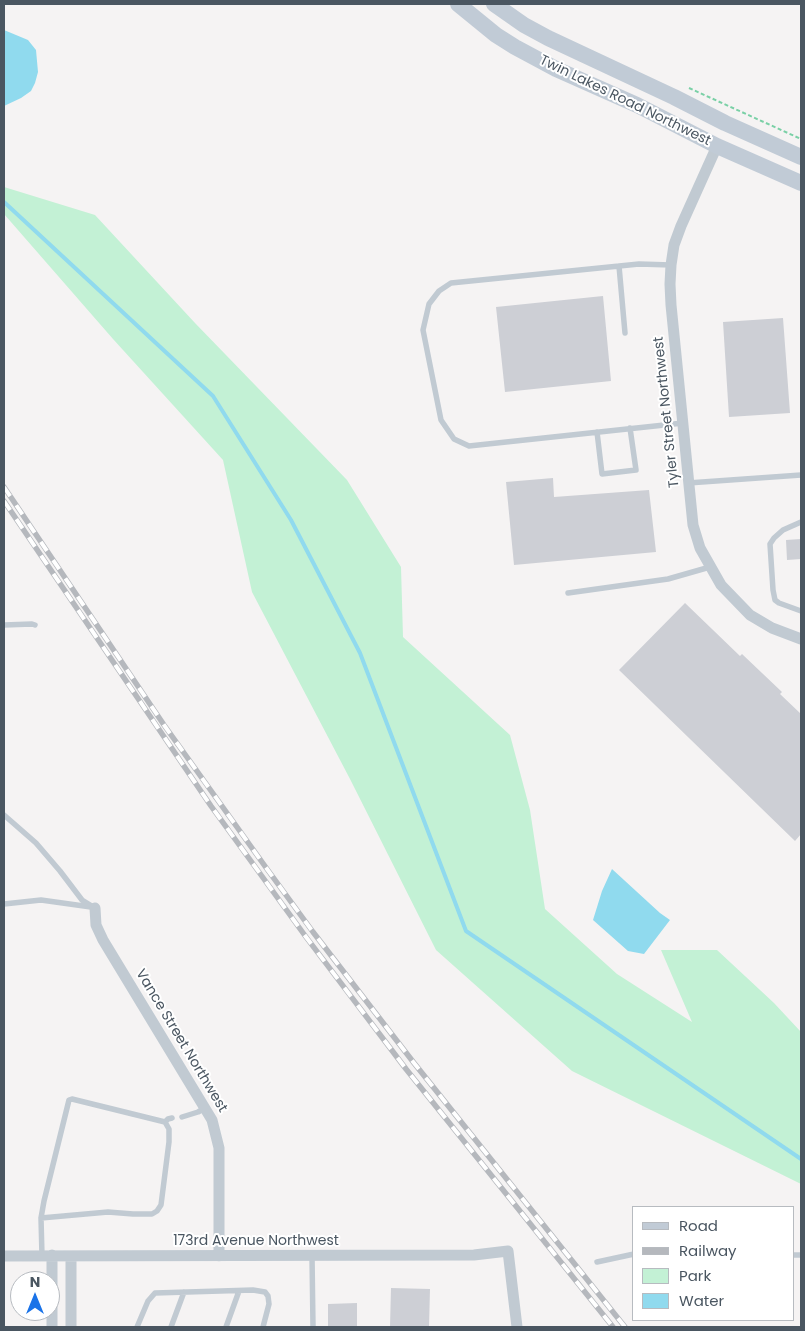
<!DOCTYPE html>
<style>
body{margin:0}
#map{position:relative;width:805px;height:1331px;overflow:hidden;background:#f5f3f3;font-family:Poppins,sans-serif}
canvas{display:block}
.frame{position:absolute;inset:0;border:5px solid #4a5661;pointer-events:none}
.legend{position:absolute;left:632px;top:1206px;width:162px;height:115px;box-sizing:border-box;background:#fff;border:1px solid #b7bbc0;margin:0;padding:6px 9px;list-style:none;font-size:15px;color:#4a5661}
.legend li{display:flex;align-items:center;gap:10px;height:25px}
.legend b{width:25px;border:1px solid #b7bbc0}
.north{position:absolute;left:10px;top:1271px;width:50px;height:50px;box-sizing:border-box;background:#fff;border:1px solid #b7bbc0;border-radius:50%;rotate:0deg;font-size:14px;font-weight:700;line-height:20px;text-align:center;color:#4a5661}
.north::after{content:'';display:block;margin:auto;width:18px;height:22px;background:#1a73e8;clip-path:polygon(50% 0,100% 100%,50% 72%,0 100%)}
</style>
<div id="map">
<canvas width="805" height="1331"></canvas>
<div class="frame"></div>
<ul class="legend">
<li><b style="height:6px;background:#c1cbd6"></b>Road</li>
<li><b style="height:6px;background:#b5b8bd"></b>Railway</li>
<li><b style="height:14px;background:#c3f1d5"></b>Park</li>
<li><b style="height:14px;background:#90daee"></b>Water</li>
</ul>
<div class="north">N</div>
</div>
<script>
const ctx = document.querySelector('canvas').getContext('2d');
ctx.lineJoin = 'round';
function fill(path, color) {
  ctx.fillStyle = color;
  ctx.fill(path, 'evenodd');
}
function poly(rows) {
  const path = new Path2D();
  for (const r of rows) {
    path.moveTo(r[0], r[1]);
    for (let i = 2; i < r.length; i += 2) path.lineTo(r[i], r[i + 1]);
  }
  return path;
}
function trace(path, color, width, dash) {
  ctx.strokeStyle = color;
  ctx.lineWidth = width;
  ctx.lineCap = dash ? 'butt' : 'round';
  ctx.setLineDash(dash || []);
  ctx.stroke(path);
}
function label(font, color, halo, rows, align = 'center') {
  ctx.font = font + ' Poppins,sans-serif';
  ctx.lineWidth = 4;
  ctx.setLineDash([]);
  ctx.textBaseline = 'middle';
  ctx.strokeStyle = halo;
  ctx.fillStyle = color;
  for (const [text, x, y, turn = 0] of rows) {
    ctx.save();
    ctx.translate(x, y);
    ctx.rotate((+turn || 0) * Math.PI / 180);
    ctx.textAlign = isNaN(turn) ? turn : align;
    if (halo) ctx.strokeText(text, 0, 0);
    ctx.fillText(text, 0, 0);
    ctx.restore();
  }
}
const green = poly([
 [4,187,95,215,195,323,347,480,401,567,403,637,510,735,530,810,545,909,617,974,692,1022,661,950,717,950,774,1003,801,1032,801,1184,572,1071,436,950,350,779,252,592,223,460,113,339,4,214]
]);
const water = poly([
 [4,30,28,40,36,50,38,72,35,83,31,91,21,98,4,106],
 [612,869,660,913,670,920,644,954,628,951,593,920,602,891]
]);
const stream = poly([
 [4,202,213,396,291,520,360,653,466,931,801,1159]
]);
const building = poly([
 [603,296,611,381,505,392,496,307],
 [783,318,790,413,729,417,723,322],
 [553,478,554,497,649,490,656,552,514,565,506,482],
 [801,539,801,559,787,560,786,540],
 [685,603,740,656,742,654,782,692,780,694,801,714,801,834,795,841,619,670],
 [391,1288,430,1289,429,1327,390,1327],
 [357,1303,357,1327,328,1327,328,1304]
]);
const path = poly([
 [689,88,801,139]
]);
const lane = poly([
 [671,265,639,264,451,283,439,291,429,304,423,330,441,420,454,439,469,446,683,423],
 [619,266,625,333],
 [597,432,602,474,636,470,630,428],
 [688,483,801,475],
 [801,522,783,530,774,538,770,544,773,590,775,600,779,603,801,611],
 [568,593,668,579,710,567],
 [4,625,32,624,35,625],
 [4,815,36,843,60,871,82,900,95,908],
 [4,904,41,900,91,907],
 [182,1117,198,1112,205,1108],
 [41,1218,108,1212,133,1214,152,1214,157,1211,161,1205,169,1142,169,1129,165,1122],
 [794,1255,801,1255],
 [42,1256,41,1218,44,1201,69,1100,72,1099,165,1122,168,1119,172,1118],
 [312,1256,313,1327],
 [597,1262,634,1254],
 [137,1327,148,1301,155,1293,253,1290,265,1292,268,1296,269,1304,263,1327],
 [171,1327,184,1292],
 [226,1327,239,1291]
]);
const street = poly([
 [717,146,681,226,674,245,671,265,670,284,671,305,693,525,700,548,721,585,750,615,772,628,801,639],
 [95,908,96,925,103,940,212,1120,219,1148,219,1256],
 [52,1255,52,1327],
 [4,1256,474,1255,508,1251,517,1327],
 [71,1327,71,1256]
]);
const secondary = poly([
 [458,4,496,35,515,47,556,69,637,105,717,146,801,183],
 [494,4,524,25,548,38,674,97,725,123,801,157]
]);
const rail = poly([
 [4,487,164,725,267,869,313,932,414,1063,625,1327],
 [4,501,211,806,306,937,406,1069,613,1327]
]);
const streetNames = [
 ["Twin Lakes Road Northwest",625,101,26],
 ["Tyler Street Northwest",667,412,-96],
 ["Vance Street Northwest",181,1041,59],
 ["173rd Avenue Northwest",256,1241]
];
fill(green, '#c3f1d5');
fill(water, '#90daee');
trace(stream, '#90daee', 4);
fill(building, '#cdcfd5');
trace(path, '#7ad0a6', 2, [4, 2.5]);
trace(lane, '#c1cad2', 5.5);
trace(street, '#c1cad2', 11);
trace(secondary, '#c1cbd6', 16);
trace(rail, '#b5b8bd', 5.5);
trace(rail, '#fff', 4, [11]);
label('14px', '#4a5661', '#fff', streetNames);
</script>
